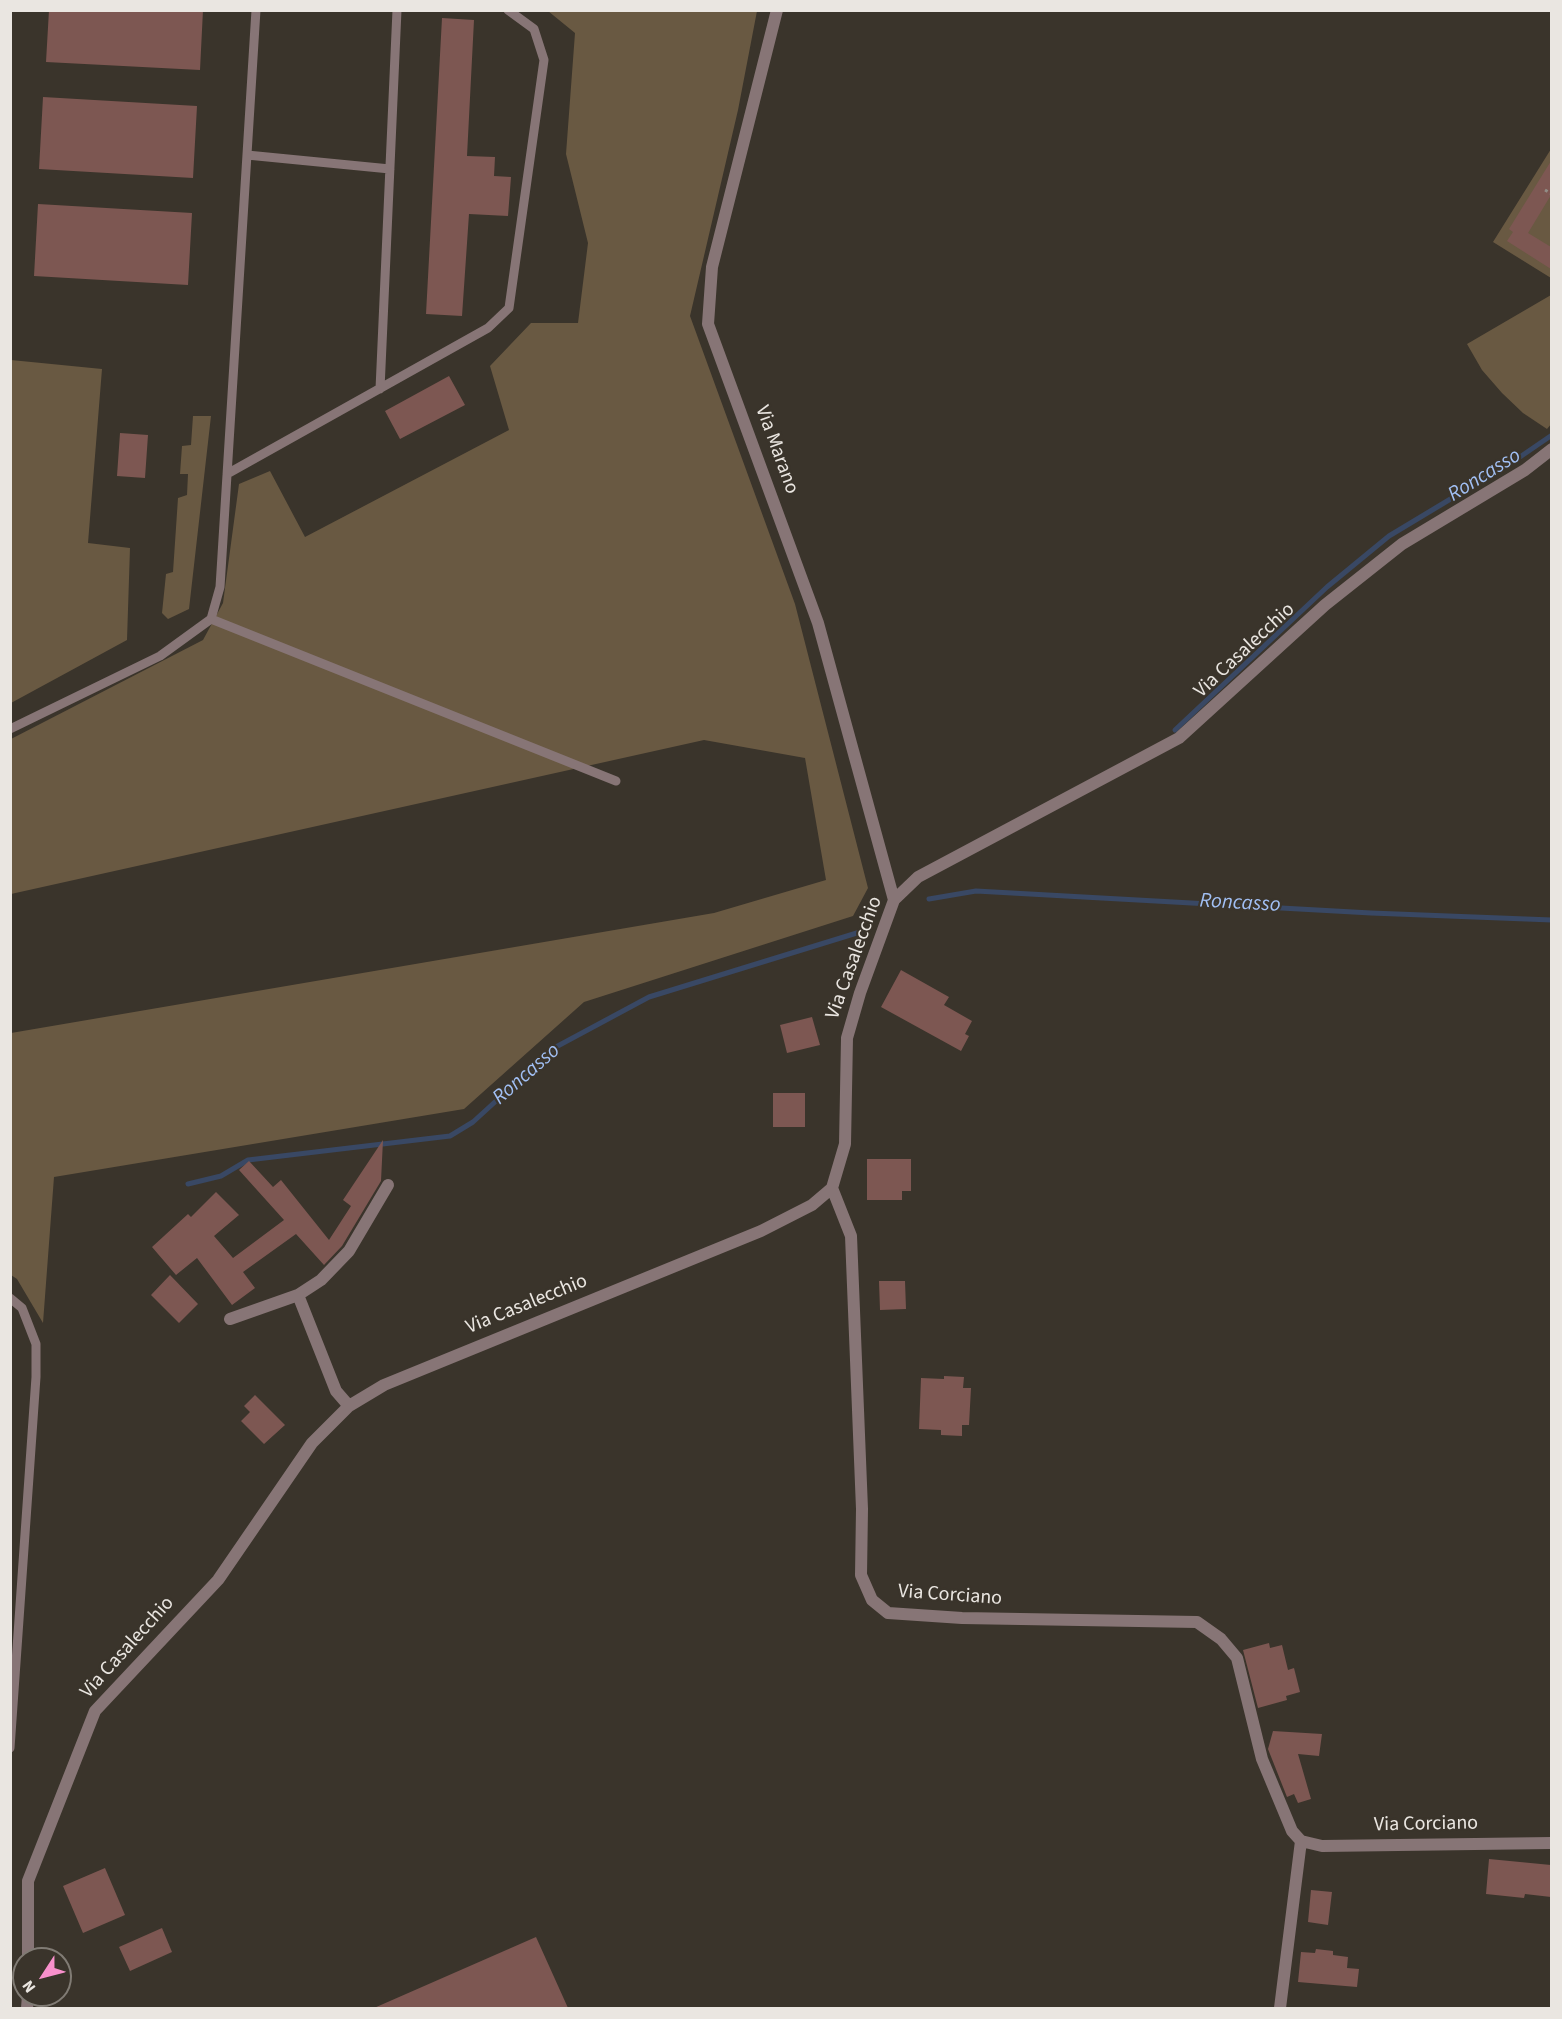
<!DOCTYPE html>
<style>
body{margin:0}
#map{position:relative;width:1562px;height:2019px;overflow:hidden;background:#3a342b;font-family:"Source Sans 3",sans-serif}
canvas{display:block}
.frame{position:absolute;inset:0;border:12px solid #eae6e1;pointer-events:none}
.north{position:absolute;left:12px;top:1947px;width:60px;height:60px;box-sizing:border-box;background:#3a342b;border:2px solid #807b74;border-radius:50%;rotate:234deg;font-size:16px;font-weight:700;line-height:24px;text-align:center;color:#eae6e1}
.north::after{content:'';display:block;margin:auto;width:21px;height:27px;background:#f890cc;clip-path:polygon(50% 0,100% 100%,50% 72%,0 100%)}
</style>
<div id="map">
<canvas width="1562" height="2019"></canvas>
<div class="frame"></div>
<div class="north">N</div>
</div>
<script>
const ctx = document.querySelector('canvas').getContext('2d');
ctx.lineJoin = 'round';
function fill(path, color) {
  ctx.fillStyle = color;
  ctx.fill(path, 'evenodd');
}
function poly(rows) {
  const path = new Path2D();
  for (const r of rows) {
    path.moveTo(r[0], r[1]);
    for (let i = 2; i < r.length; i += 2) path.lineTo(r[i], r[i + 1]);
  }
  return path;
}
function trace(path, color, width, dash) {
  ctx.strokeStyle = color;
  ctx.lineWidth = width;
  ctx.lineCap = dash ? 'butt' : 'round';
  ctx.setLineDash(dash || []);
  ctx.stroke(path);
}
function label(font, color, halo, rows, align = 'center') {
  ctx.font = font + ' "Source Sans 3",sans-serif';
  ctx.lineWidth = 4.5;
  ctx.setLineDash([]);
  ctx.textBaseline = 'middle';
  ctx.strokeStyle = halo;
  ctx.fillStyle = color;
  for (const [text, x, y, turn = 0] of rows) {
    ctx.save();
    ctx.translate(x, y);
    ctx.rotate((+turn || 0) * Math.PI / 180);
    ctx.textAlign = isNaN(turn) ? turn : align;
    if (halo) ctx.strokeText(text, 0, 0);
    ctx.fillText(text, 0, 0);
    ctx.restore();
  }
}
const green = poly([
 [548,11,757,11,738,110,690,316,795,604,868,888,853,916,584,1002,464,1109,54,1177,43,1323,17,1279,11,1275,11,1033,714,913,826,880,805,758,704,740,11,894,11,739,203,640,223,603,239,484,270,471,305,537,509,430,490,366,531,323,578,323,588,243,566,154,575,33],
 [1551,149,1551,278,1493,242],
 [1551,295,1552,423,1547,429,1523,413,1502,393,1482,370,1467,344],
 [11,360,102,369,88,543,130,548,127,640,11,703],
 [193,416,211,416,189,609,168,619,162,613,166,574,173,572,178,498,187,495,188,474,180,474,182,446,191,445]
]);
const stream = poly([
 [1175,730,1327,587,1389,536,1517,459,1552,435],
 [929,899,976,891,1371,913,1552,920],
 [188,1184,221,1176,248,1160,450,1136,473,1122,554,1048,649,997,860,932]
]);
const building = poly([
 [49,10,203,10,200,70,46,62],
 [442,18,474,20,467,156,495,157,494,176,511,177,508,216,469,214,462,316,426,314],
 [43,97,197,106,193,178,39,169],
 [1551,161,1551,195,1528,233,1551,247,1551,269,1507,241,1513,232,1509,229],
 [38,204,192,213,188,285,34,276],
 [449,376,465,405,400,439,385,411],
 [120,433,148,435,145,478,117,476],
 [901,970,949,997,944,1005,972,1021,965,1034,969,1036,961,1051,881,1007],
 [812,1017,820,1045,787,1053,780,1025],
 [773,1093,805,1093,805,1127,773,1127],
 [383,1140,381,1181,342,1246,324,1265,296,1234,243,1272,255,1288,232,1305,197,1258,176,1275,152,1247,188,1214,191,1217,216,1192,239,1215,214,1236,233,1258,284,1220,239,1170,249,1161,273,1187,281,1180,329,1240,351,1206,343,1200],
 [867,1159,911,1159,911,1191,902,1191,902,1200,867,1200],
 [170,1275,198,1304,179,1323,151,1295],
 [879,1281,905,1281,906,1309,880,1310],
 [944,1376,964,1377,963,1388,971,1388,969,1425,962,1425,962,1436,941,1435,941,1430,919,1429,921,1378,944,1379],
 [255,1395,285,1425,264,1444,241,1421,250,1412,244,1406],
 [1269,1643,1270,1648,1282,1645,1288,1670,1294,1668,1300,1692,1286,1696,1287,1700,1258,1708,1243,1650],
 [1273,1731,1322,1734,1319,1756,1298,1754,1311,1799,1298,1803,1294,1794,1287,1797,1268,1749],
 [1489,1859,1551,1865,1551,1897,1525,1894,1524,1898,1486,1894],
 [105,1868,125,1915,83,1933,63,1886],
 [1311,1890,1332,1892,1328,1925,1308,1922],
 [162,1928,172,1952,130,1971,119,1947],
 [536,1937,568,2008,374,2008],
 [1316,1949,1333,1951,1333,1955,1348,1957,1347,1968,1359,1969,1357,1987,1298,1982,1301,1952,1315,1953]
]);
const path = poly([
 [1545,190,1552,194]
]);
const lane = poly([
 [247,155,390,169],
 [380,389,397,10],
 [227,474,488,328,509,308,544,60,534,29,508,10],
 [211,619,616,781],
 [10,729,160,656,211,619,220,587,256,10],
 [10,1298,22,1308,36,1344,36,1377,10,1748]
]);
const street = poly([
 [777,10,712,267,708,324,818,623,894,900],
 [832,1188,851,1236,862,1509,861,1575,872,1600,888,1613,962,1618,1197,1622,1221,1639,1237,1658,1262,1759,1292,1831,1301,1841,1322,1846,1552,1843],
 [298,1295,336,1391,349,1406],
 [230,1319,298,1295,321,1280,349,1251,388,1185],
 [28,1959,28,1881,95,1711,218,1580,312,1443,349,1406,384,1385,761,1231,812,1205,832,1188,845,1144,847,1038,860,993,894,900,918,877,1179,738,1325,605,1402,544,1525,470,1552,449],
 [27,2008,28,1995],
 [1280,2008,1301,1841]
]);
const streetNames = [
 ["Via Marano",776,450,70],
 ["Via Casalecchio",1245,651,-43],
 ["Via Casalecchio",855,958,-70],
 ["Via Casalecchio",527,1305,-22],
 ["Via Corciano",950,1596,4],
 ["Via Casalecchio",128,1648,-48],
 ["Via Corciano",1426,1825,-1]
];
const waterNames = [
 ["Roncasso",1485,476,-32],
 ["Roncasso",1240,904,3],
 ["Roncasso",527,1075,-41]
];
fill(green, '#695942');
trace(stream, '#394864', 5);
fill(building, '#7d5752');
trace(path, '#928d86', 3, [3, 3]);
trace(lane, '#877576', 9);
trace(street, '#877576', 12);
label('20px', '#eae6e1', '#3a342b', streetNames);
label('italic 21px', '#a1bff3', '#3a342b', waterNames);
</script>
